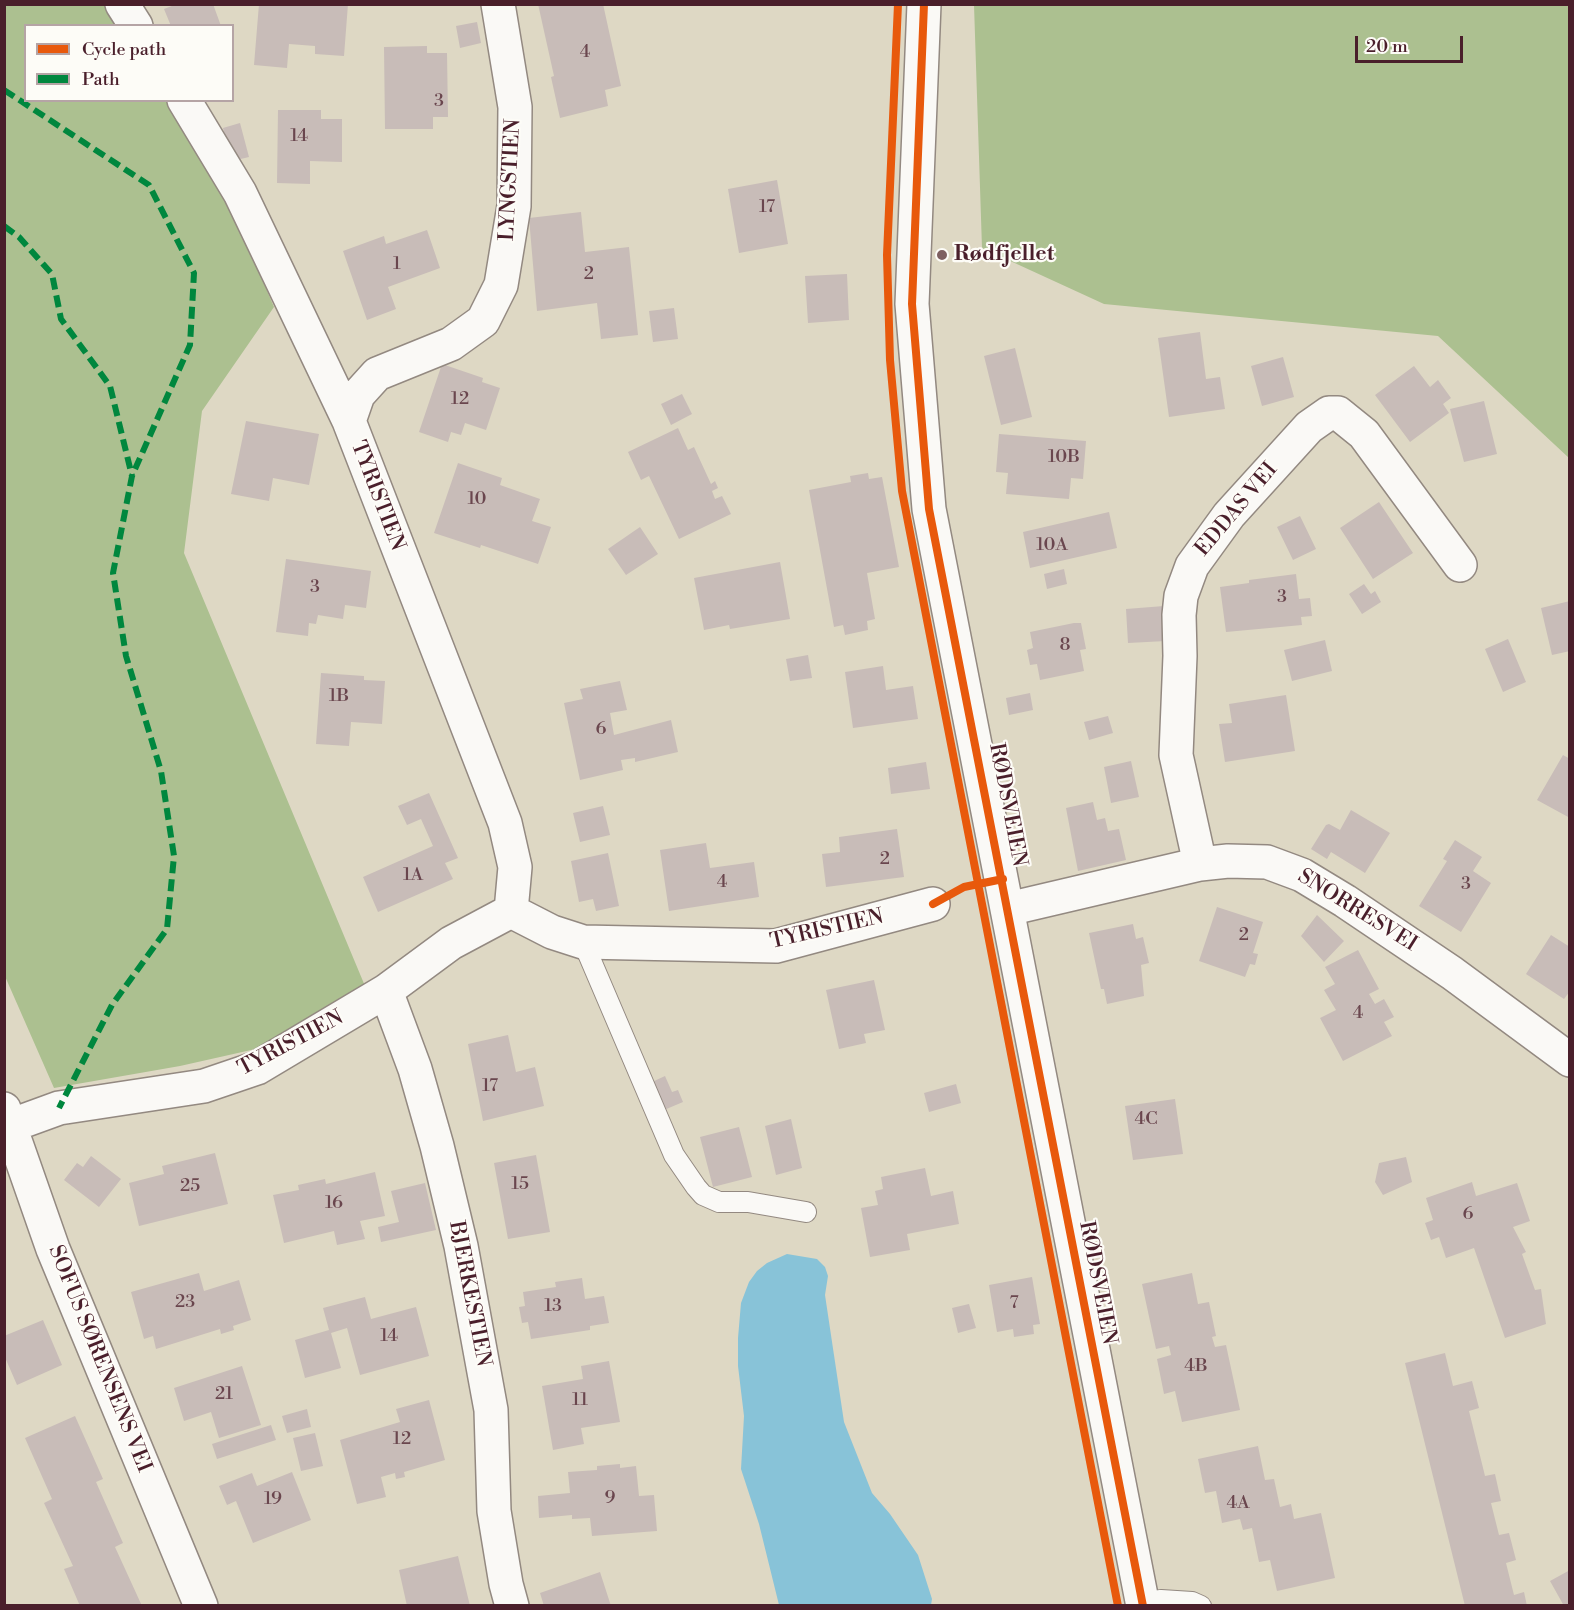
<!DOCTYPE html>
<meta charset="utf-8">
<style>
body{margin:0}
#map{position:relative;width:1574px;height:1610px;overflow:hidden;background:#ded8c4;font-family:"Libre Bodoni",serif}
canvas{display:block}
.frame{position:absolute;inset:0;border:6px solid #4a1f2b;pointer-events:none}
.legend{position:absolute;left:24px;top:24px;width:210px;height:78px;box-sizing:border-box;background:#fdfcf7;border:2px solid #b5a4a5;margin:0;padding:8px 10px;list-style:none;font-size:18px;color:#4a1f2b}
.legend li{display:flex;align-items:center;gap:12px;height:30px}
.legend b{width:30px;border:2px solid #b5a4a5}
.scale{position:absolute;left:1355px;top:36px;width:108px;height:27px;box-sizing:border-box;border:3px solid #4a1f2b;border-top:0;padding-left:8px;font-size:18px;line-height:21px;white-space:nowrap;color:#4a1f2b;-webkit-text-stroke:4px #fdfcf7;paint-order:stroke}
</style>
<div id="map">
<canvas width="1574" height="1610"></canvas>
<div class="frame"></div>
<ul class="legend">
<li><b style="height:8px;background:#e8590c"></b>Cycle path</li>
<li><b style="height:8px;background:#00873e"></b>Path</li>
</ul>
<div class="scale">20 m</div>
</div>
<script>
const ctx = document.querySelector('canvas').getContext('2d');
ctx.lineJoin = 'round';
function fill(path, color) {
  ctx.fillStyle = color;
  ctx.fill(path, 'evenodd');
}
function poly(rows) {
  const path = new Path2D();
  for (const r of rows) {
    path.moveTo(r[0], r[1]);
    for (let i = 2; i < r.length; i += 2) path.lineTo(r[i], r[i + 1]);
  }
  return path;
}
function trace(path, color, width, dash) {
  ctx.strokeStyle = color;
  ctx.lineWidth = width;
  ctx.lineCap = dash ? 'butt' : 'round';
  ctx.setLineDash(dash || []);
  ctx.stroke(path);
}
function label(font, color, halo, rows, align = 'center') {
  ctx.font = font + ' "Libre Bodoni",serif';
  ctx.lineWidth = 4.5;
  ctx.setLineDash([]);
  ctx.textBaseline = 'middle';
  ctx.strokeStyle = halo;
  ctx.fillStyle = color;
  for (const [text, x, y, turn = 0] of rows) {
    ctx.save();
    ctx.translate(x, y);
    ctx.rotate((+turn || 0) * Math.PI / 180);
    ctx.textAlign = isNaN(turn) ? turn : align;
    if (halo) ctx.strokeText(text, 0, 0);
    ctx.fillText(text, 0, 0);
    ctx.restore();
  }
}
const forest = poly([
 [4,5,107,5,123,25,26,26,26,100,175,101,229,202,274,307,202,411,184,553,365,986,269,1046,180,1066,54,1088,4,974],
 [974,5,1569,5,1569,458,1438,336,1104,304,982,248]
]);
const water = poly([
 [787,1254,817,1259,825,1267,828,1276,825,1295,844,1422,872,1493,890,1514,918,1555,932,1599,931,1605,779,1605,759,1524,741,1469,744,1416,738,1366,738,1338,741,1303,749,1282,757,1271,767,1263]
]);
const building = poly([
 [177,4,213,4,221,26,171,26,164,9],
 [259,4,348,4,344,56,315,54,315,46,289,44,287,68,254,65],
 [538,4,603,4,621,86,605,90,608,106,560,118,551,77,554,76],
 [477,22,481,43,460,48,456,26],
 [427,46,427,53,447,53,448,117,433,117,433,129,385,129,384,47],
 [278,110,321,110,321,119,342,119,342,162,310,161,310,184,277,183],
 [240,123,249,157,232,161,223,128],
 [777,180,788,244,739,253,728,189],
 [581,212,585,252,629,247,638,335,601,339,597,303,537,311,529,218],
 [427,230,440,268,388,287,396,309,367,320,343,251,384,236,386,244],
 [847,274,849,320,808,323,805,276],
 [674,308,678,339,653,342,649,311],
 [1200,332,1206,379,1220,377,1225,409,1169,417,1158,338],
 [1015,348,1032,417,1001,425,984,356],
 [1283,357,1294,397,1262,406,1251,366],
 [442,364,483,378,482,382,500,388,486,430,465,423,461,435,451,432,448,442,419,432],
 [1414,366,1430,387,1438,380,1451,398,1443,404,1449,413,1410,442,1375,395],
 [682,394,692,414,671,425,661,404],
 [1484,401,1497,454,1464,462,1450,409],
 [246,421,319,434,309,485,273,478,269,501,231,494],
 [678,428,688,450,694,447,711,484,715,481,718,488,712,491,715,499,722,496,731,514,679,539,649,476,641,480,628,452],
 [999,434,1086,441,1083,479,1071,478,1069,499,1006,494,1008,473,996,472],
 [458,463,502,478,500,485,540,499,532,521,551,527,538,564,481,545,480,548,434,533],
 [868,473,869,479,882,477,899,567,867,573,875,619,867,621,868,630,845,635,843,625,834,627,809,490,851,482,850,476],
 [1379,502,1413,553,1373,579,1340,528],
 [1109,512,1117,548,1030,568,1023,532],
 [1300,516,1316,549,1293,560,1277,527],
 [640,527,658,554,626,575,608,549],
 [286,559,371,571,366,608,345,605,343,619,318,615,316,624,309,623,308,636,276,632],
 [780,562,790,619,730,629,729,625,704,630,694,578],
 [1064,569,1067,584,1047,589,1044,574],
 [1296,574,1299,599,1310,598,1312,616,1301,617,1302,625,1226,632,1220,587,1249,583,1249,580],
 [1364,584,1371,594,1375,591,1381,602,1362,614,1349,594],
 [1570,601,1570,651,1552,655,1541,608],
 [1164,606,1166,641,1128,643,1126,609],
 [1074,623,1081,623,1086,649,1080,650,1084,671,1040,680,1037,664,1030,665,1027,650,1033,648,1030,632],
 [1508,639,1526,682,1503,692,1485,649],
 [1325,640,1332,671,1292,681,1284,650],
 [808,655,812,678,790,681,786,659],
 [883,666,886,690,913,686,918,719,853,728,845,672],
 [321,673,364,676,364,680,385,681,382,724,351,722,349,746,316,744],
 [620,681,627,710,610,713,614,735,671,720,678,752,635,762,635,758,621,760,623,770,580,780,564,703,583,699,580,689],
 [1030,693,1033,710,1009,715,1006,698],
 [1286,695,1295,751,1225,762,1219,724,1232,723,1229,704],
 [1108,716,1113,733,1089,740,1084,722],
 [1563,755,1570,759,1570,818,1537,800],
 [1131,761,1139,797,1111,803,1104,767],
 [926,762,930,789,891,794,888,768],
 [429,793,458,858,445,863,453,879,378,912,363,877,433,846,421,819,407,825,398,806],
 [1093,802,1097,820,1105,818,1108,831,1119,829,1126,860,1078,871,1066,808],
 [603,806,610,835,580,842,573,813],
 [1351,810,1390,833,1365,873,1331,852,1327,859,1311,849,1326,825,1329,824,1340,830],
 [897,829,904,877,826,887,822,854,840,852,839,837],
 [1455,840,1482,857,1473,871,1491,883,1461,932,1419,906,1447,861,1443,859],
 [706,843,710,868,754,862,759,897,669,911,660,850],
 [608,853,619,906,596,911,593,899,579,902,571,861],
 [1217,907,1263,922,1253,953,1258,954,1255,965,1250,964,1245,977,1199,961],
 [1317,915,1344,941,1324,962,1301,936],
 [1133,924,1136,939,1143,937,1149,963,1141,965,1144,996,1107,1004,1104,989,1101,989,1089,933],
 [1551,935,1570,947,1570,991,1564,999,1526,974],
 [1358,950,1379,989,1369,994,1375,1004,1384,999,1394,1017,1384,1022,1392,1036,1343,1061,1320,1018,1336,1010,1324,990,1335,984,1325,967],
 [874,980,885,1030,864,1034,866,1043,839,1049,826,990],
 [508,1035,516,1072,535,1067,544,1106,483,1121,468,1044],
 [665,1076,672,1092,678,1090,683,1102,664,1110,652,1082],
 [956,1084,961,1103,929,1112,924,1093],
 [1175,1099,1183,1154,1133,1160,1125,1106],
 [791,1119,802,1168,776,1175,765,1126],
 [739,1127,752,1177,713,1187,700,1137],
 [215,1153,228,1204,139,1226,129,1183,164,1174,162,1166],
 [536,1155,550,1232,508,1239,494,1163],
 [91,1156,121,1179,99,1207,64,1180,77,1163,83,1167],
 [1406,1157,1412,1182,1383,1195,1375,1182,1379,1163],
 [925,1168,931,1196,953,1191,959,1224,907,1234,910,1250,870,1257,861,1208,878,1205,875,1191,883,1189,881,1177],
 [375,1172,385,1216,360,1221,365,1239,337,1245,334,1231,284,1243,273,1195,299,1190,298,1185,325,1179,326,1184],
 [1472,1182,1476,1196,1517,1183,1530,1221,1513,1227,1526,1252,1522,1254,1535,1290,1541,1289,1546,1324,1505,1338,1474,1248,1446,1258,1439,1237,1431,1240,1425,1223,1433,1220,1426,1198],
 [425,1183,436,1230,381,1242,378,1227,399,1222,391,1191],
 [199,1273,204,1291,239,1280,251,1320,233,1326,234,1330,221,1334,220,1329,156,1349,153,1336,144,1339,131,1292],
 [1192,1273,1198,1304,1209,1302,1216,1336,1212,1337,1215,1347,1226,1345,1240,1410,1182,1422,1175,1391,1164,1394,1157,1359,1171,1355,1169,1346,1156,1349,1142,1284],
 [1032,1277,1040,1324,1033,1325,1034,1334,1014,1337,1013,1329,997,1332,989,1285],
 [582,1278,585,1299,604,1296,609,1323,590,1326,590,1330,531,1339,528,1322,522,1323,519,1307,525,1306,523,1292,556,1287,555,1282],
 [365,1297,371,1319,416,1307,429,1356,360,1375,347,1328,331,1333,341,1368,305,1378,295,1340,329,1330,323,1308],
 [969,1304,976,1328,958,1333,952,1308],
 [43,1320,62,1365,17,1385,4,1355,4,1336],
 [1445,1353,1453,1386,1472,1381,1479,1408,1469,1411,1485,1476,1495,1474,1501,1501,1491,1503,1499,1535,1509,1533,1516,1560,1506,1563,1514,1595,1524,1592,1527,1606,1465,1606,1405,1363],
 [609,1361,620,1422,581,1428,584,1444,553,1450,542,1386,583,1379,581,1366],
 [242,1366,261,1425,219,1438,211,1412,184,1421,174,1388],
 [429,1400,445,1460,404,1472,405,1477,396,1479,395,1473,381,1477,386,1497,357,1504,340,1440,400,1422,396,1409],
 [307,1409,311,1427,287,1433,282,1416],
 [75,1416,103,1479,96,1482,123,1543,115,1547,142,1606,80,1606,64,1569,73,1566,44,1503,52,1499,25,1438],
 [271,1425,276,1440,217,1459,212,1444],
 [315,1433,323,1466,301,1471,293,1438],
 [1258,1446,1265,1480,1274,1479,1280,1507,1291,1504,1294,1519,1321,1513,1335,1578,1277,1591,1270,1560,1259,1562,1252,1528,1243,1530,1240,1519,1222,1523,1216,1491,1205,1493,1198,1459],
 [620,1464,620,1468,636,1466,639,1496,654,1495,657,1531,592,1536,590,1518,572,1519,572,1515,539,1518,538,1496,570,1493,568,1472,597,1470,597,1466],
 [292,1472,311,1520,253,1543,236,1501,227,1505,219,1486,252,1473,257,1486],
 [458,1556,470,1606,407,1606,399,1570],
 [1570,1570,1570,1606,1564,1606,1550,1581],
 [600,1572,611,1606,544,1606,540,1593]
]);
const lane = poly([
 [583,942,674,1155,696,1187,703,1195,719,1202,748,1202,806,1212],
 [1142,1603,1161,1600,1192,1602,1201,1606]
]);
const street = poly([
 [122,4,136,26],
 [349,421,358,395,377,374,451,344,483,321,501,285,514,206,515,107,498,4],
 [1200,864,1176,755,1180,656,1179,615,1181,596,1192,566,1229,515,1309,427,1329,413,1338,413,1364,434,1460,565],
 [1008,909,1200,864,1228,861,1267,862,1302,875,1345,901,1452,973,1570,1060],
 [511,911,552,932,583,942,776,946,933,904],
 [386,991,415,1069,437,1146,461,1246,491,1410,494,1511,506,1584,512,1606],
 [4,1109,53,1249,201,1606],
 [4,1128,59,1108,204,1086,257,1068,386,991,451,943,511,911,515,867,505,823,349,421,240,193,184,100]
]);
const secondary = poly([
 [924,4,912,304,929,509,1143,1606]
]);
const quiet = poly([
 [4,90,149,185,194,273,190,345,132,476,113,573,126,656,161,771,174,856,167,929,112,1005,59,1108],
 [4,226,19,237,52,274,61,319,110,386,132,476]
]);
const cycleway = poly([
 [898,4,887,255,890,360,902,491,1118,1606],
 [924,4,912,304,929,509,1143,1606],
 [933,904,964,887,1003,879]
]);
const markers = [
 [942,255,6,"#7e6061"]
];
const numberNames = [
 ["4",585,53],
 ["3",439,102],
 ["14",299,137],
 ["17",767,208],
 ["1",397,265],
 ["2",589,275],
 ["12",460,400],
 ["10B",1064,458],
 ["10",477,500],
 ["10A",1052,546],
 ["3",315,588],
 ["3",1282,598],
 ["8",1065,646],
 ["1B",339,697],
 ["6",601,730],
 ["2",885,860],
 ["1A",413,876],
 ["4",722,883],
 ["3",1466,885],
 ["2",1244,936],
 ["4",1358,1014],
 ["17",490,1087],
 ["4C",1146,1120],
 ["15",520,1185],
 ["25",190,1187],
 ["16",334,1204],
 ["6",1468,1215],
 ["23",185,1303],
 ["7",1014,1304],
 ["13",553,1307],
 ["14",389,1337],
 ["4B",1196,1367],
 ["21",224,1395],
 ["11",580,1401],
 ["12",402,1440],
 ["9",610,1499],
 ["19",273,1500],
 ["4A",1238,1504]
];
const streetNames = [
 ["LYNGSTIEN",511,180,-87],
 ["TYRISTIEN",377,496,69],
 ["EDDAS VEI",1237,510,-50],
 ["RØDSVEIEN",1007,805,79],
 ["SNORRESVEI",1357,911,32],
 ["TYRISTIEN",827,930,-13],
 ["TYRISTIEN",291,1044,-28],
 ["RØDSVEIEN",1097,1283,79],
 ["BJERKESTIEN",469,1294,79],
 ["SOFUS SØRENSENS VEI",99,1359,68]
];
const poiNames = [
 ["Rødfjellet",954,255]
];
fill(forest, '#acc090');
fill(water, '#88c3d8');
fill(building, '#c8bcb8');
trace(lane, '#938981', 22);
trace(street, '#938981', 36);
trace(secondary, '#938981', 36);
trace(lane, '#faf9f6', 20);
trace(street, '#faf9f6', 33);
trace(secondary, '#faf9f6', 33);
trace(quiet, '#00873e', 6, [12, 6]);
trace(cycleway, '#e8590c', 8);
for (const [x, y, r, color] of markers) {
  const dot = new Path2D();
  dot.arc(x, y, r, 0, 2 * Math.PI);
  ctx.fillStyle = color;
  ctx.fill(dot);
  trace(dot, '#fdfcf7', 2);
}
label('18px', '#6a464e', null, numberNames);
label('21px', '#4a1f2b', '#fdfcf7', streetNames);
label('bold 21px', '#4a1f2b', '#fdfcf7', poiNames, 'left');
</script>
